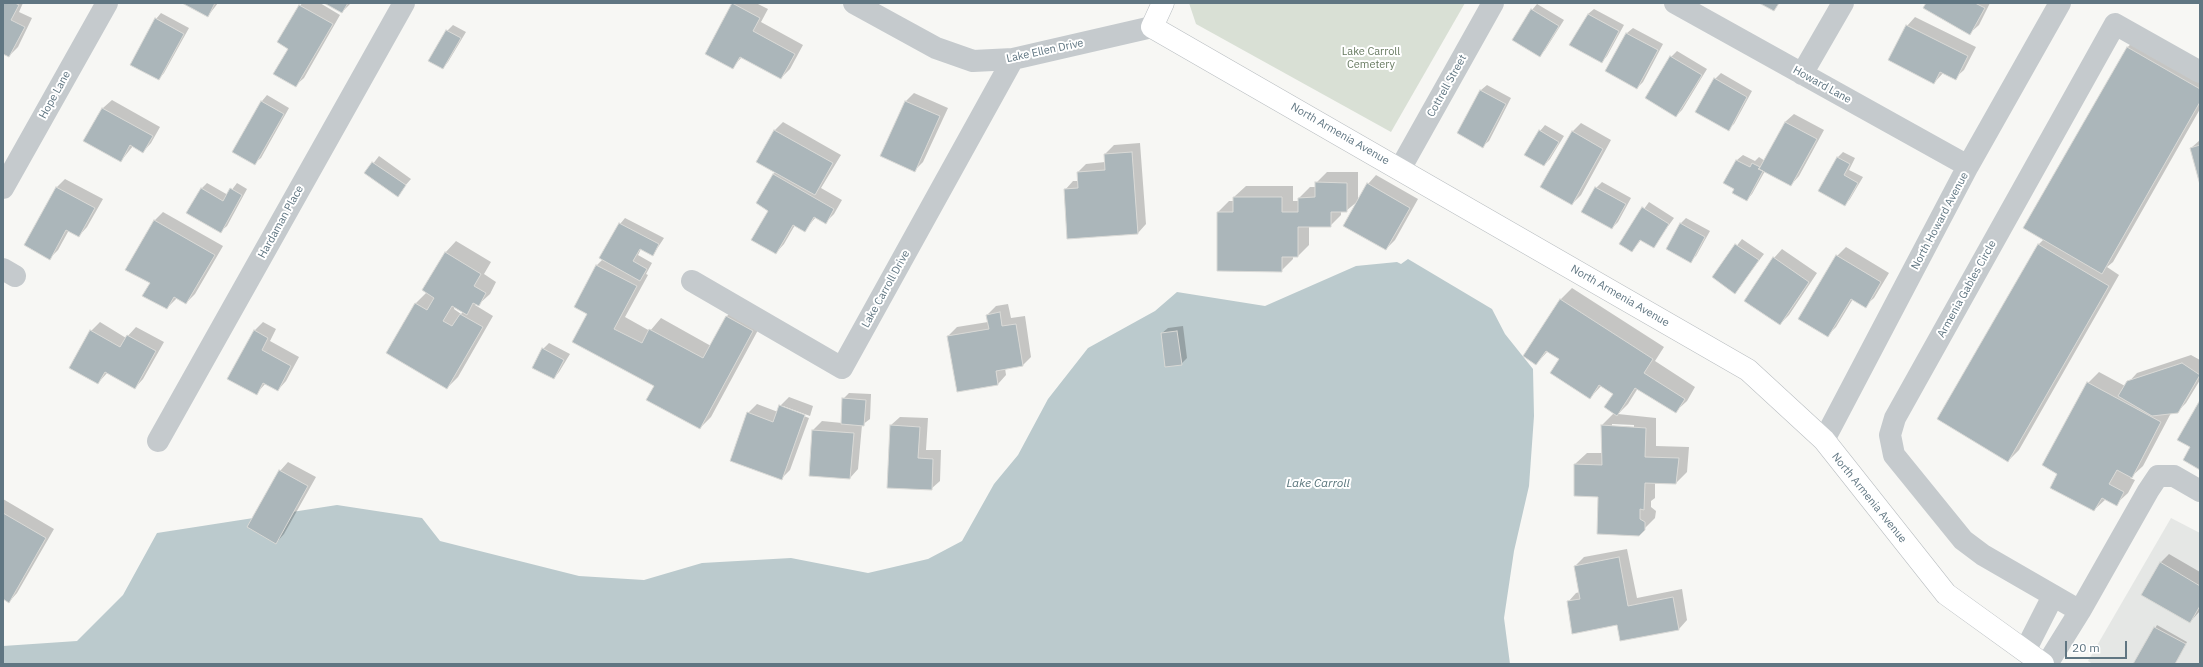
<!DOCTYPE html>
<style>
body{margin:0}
#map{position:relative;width:2203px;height:667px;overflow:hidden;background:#f7f7f4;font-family:"IBM Plex Sans",sans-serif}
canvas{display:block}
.frame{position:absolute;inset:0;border:4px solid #607682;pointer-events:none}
.scale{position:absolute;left:2065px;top:641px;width:62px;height:18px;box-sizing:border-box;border:2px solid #607682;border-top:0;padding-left:5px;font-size:12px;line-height:14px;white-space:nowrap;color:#607682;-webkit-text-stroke:3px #fff;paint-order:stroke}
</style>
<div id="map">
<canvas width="2203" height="667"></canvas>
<div class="frame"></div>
<div class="scale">20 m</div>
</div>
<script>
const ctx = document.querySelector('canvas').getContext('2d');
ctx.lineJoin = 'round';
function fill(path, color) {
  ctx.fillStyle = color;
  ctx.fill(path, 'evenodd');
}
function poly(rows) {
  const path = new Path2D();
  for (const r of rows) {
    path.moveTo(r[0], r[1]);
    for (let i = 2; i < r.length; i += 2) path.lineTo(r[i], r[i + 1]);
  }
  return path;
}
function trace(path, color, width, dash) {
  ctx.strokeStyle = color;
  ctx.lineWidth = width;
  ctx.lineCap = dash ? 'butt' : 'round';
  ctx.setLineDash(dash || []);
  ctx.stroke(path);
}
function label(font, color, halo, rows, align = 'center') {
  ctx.font = font + ' "IBM Plex Sans",sans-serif';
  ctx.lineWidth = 4;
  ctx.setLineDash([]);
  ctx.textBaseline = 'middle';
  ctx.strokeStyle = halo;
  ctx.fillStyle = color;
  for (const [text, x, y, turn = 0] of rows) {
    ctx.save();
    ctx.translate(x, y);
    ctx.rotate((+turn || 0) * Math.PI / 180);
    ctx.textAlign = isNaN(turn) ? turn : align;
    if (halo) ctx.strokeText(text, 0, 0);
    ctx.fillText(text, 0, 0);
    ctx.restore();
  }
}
const built = poly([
 [2171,518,2200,533,2200,664,2093,664,2088,661]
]);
const green = poly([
 [1189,3,1465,3,1391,132,1196,24]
]);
const water = poly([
 [1408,259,1492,309,1505,334,1533,369,1534,416,1529,486,1514,551,1504,618,1510,664,3,664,3,646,77,641,123,595,157,533,337,505,422,518,440,541,579,576,644,580,702,563,791,558,868,573,928,559,962,541,994,484,1018,455,1048,399,1088,348,1155,311,1177,292,1265,306,1356,266,1397,262,1401,264]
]);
const shadow = poly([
 [3,3,23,3,19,12,32,18,18,47,9,56,3,53],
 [184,3,218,3,208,16],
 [302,3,320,3,340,15,304,78,295,86,290,49,279,42],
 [326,3,351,3,342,12],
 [756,3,768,9,761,22,803,45,790,69,781,78,742,57,732,68,733,4],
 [1927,3,1990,3,1979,25,1970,33],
 [1537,4,1564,20,1545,50,1539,56,1532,10],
 [1594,9,1624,25,1607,56,1602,62,1588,14],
 [161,13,189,28,164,73,159,79,156,19],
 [1915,17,1976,47,1964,70,1955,78,1944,72,1934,83,1907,26],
 [453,25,466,32,448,62,443,68,430,61,447,31],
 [1633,28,1663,44,1643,82,1637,88,1606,71,1627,33],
 [2138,36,2200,72,2200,109,2113,262,2107,267,2119,275,2019,450,2008,461,1939,419,2039,244,2044,239,2127,48],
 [1677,51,1707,69,1682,110,1676,116,1671,57],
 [1721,73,1752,91,1734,124,1728,129,1715,79],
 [1487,85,1511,98,1489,141,1483,146,1458,133,1481,90],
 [914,93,948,108,923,162,915,170,906,101],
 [267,95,289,108,261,158,255,163,233,151,262,101],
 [112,100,160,127,151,143,143,152,133,146,121,161,84,141,103,108],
 [1794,114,1824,130,1799,176,1791,185,1765,171,1752,194,1747,200,1736,189,1725,182,1737,160,1743,155,1755,161,1759,157,1765,161,1785,122],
 [783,122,841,155,821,188,842,200,834,214,825,223,816,217,805,230,795,225,784,244,776,253,769,210,773,174,776,172,775,130],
 [1581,123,1611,140,1581,195,1572,204,1572,132],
 [1545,125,1564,136,1550,159,1544,165,1540,131],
 [2200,140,2200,181,2191,148],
 [1140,143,1146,224,1138,233,1065,190,1073,181,1078,181,1078,172,1086,164,1105,162,1105,154,1114,145],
 [1843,152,1855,158,1849,170,1863,177,1850,199,1845,205,1819,191,1838,157],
 [379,156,411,179,397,195,366,173],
 [1327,172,1358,172,1358,201,1346,211,1341,211,1341,215,1330,226,1309,226,1309,245,1298,256,1293,256,1293,259,1281,271,1218,212,1229,201,1234,201,1234,197,1246,186,1293,186,1293,201,1299,201,1299,198,1310,187,1316,187,1316,183],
 [1376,175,1418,199,1395,240,1386,249,1368,184],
 [65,179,103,199,87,227,79,236,69,230,58,250,49,259,25,245,57,187],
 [1602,182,1631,198,1618,222,1612,228,1596,188],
 [207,183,228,195,237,183,247,189,227,226,221,231,201,189],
 [1649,202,1674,218,1653,247,1641,240,1632,251,1620,243],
 [163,212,223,246,195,294,186,303,177,298,167,308,151,283,154,221],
 [625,218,664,238,653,255,641,249,638,255,652,263,646,274,648,275,625,317,650,331,661,318,711,346,727,316,738,305,764,319,711,417,700,428,655,386,589,314,575,306,597,265,603,259,620,224],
 [1686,218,1710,231,1696,256,1690,261,1680,224],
 [1742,239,1764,254,1735,292,1713,277],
 [456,241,491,262,484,274,496,282,490,294,478,305,476,303,475,305,493,316,458,377,447,388,388,353,416,303,427,292,445,253],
 [455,306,463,312,461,314,454,309],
 [1846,247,1889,273,1874,298,1865,306,1853,299,1836,327,1827,336,1837,256],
 [1782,249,1817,273,1789,315,1780,324,1774,258],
 [1572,288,1664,347,1655,361,1695,387,1687,401,1675,412,1638,388,1628,404,1618,414,1656,418,1656,446,1689,447,1687,472,1676,483,1655,482,1655,498,1651,501,1651,507,1656,511,1655,518,1638,535,1599,496,1575,495,1575,464,1587,453,1603,453,1602,425,1614,413,1614,393,1602,385,1590,398,1560,359,1548,351,1536,364,1561,299],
 [1612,424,1634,425,1634,427,1612,426],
 [1008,304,1011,318,1025,316,1031,357,1023,365,1005,368,1006,375,998,384,948,336,957,327,988,322,987,315,996,306],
 [100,322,126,338,136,327,164,342,143,379,135,388,108,372,98,383,91,331],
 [263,322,276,329,270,341,299,357,286,381,278,390,266,383,256,394,254,331],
 [1183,326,1187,358,1181,364,1162,333,1168,328],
 [549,343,570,354,559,372,554,378,533,367,543,349],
 [2191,355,2200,360,2200,380,2186,403,2177,412,2171,413,2143,466,2130,478,2135,480,2128,493,2116,504,2106,499,2094,510,2058,473,2088,383,2099,372,2125,386,2137,373],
 [849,393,871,394,870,419,862,425,858,469,850,478,810,475,813,430,822,421,842,423,843,399],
 [789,397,813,406,810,416,783,406,783,408,809,418,790,470,781,479,748,413,757,404,778,412,780,406],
 [900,417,928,418,926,450,941,450,940,481,931,489,891,425],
 [288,462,316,477,284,534,276,543,280,471],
 [3,499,54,529,17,593,9,602,3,598],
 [1627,549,1637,598,1682,589,1687,620,1679,629,1618,624,1568,602,1576,593,1580,592,1575,566,1584,557],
 [2169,554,2200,572,2200,611,2190,622,2160,563],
 [2157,625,2187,642,2175,664,2135,664]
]);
const building = poly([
 [3,3,15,3,19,5,11,20,25,27,9,57,3,54,3,3],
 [182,3,215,3,208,17,182,3],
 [324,3,348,3,342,13,324,3],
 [732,3,760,18,753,31,795,54,781,79,740,57,733,69,705,54,732,3],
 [1759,3,1779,3,1774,11,1759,3],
 [1926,3,1975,3,1985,8,1970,35,1923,8,1926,3],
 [299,5,333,24,296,87,273,74,288,49,277,42,299,5],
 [1531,9,1559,26,1540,57,1512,40,1531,9],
 [1588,14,1619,31,1602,63,1569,45,1588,14],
 [155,18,184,34,159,80,130,65,155,18],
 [1906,25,1968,56,1956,80,1940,72,1934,84,1888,60,1906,25],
 [446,30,461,38,443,69,428,61,446,30],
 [1626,33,1658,50,1637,89,1605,71,1626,33],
 [2127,47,2200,89,2200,102,2102,274,2023,228,2127,47],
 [1670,56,1702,75,1676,117,1645,98,1670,56],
 [1714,78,1747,97,1729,131,1695,112,1714,78],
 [1480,90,1506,104,1483,148,1457,133,1480,90],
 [261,101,284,114,255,165,232,152,261,101],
 [905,101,940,116,915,172,880,156,905,101],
 [102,108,153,136,143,153,130,145,121,162,83,141,102,108],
 [1785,122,1817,139,1791,186,1759,169,1785,122],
 [774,130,833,163,815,195,756,162,774,130],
 [1539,130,1559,142,1544,166,1524,155,1539,130],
 [1572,131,1603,149,1572,205,1540,187,1572,131],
 [2200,145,2200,185,2190,148,2200,145],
 [1132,152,1138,234,1067,239,1064,189,1078,188,1077,172,1105,170,1104,154,1132,152],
 [1837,157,1850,164,1844,175,1858,183,1845,206,1818,191,1837,157],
 [1736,160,1750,167,1752,163,1760,167,1758,169,1763,171,1747,201,1732,193,1734,189,1723,183,1736,160],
 [372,162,406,185,398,197,364,173,372,162],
 [773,174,834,209,826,224,814,217,805,232,793,225,776,254,751,240,768,211,756,203,773,174],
 [1315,182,1347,183,1347,212,1331,212,1331,227,1298,227,1298,257,1282,257,1282,272,1217,271,1217,212,1233,212,1233,197,1282,197,1282,212,1298,212,1298,198,1315,197,1315,182],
 [1367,183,1410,208,1386,250,1343,226,1367,183],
 [56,187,95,208,79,237,66,230,50,260,24,245,56,187],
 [1595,187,1626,204,1612,229,1581,212,1595,187],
 [201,188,223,201,230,188,242,195,221,233,186,213,201,188],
 [1642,207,1669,224,1654,248,1640,240,1632,252,1619,244,1642,207],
 [154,220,215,255,186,304,174,297,167,309,142,296,150,283,125,270,154,220],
 [619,223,659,244,653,256,640,249,633,261,647,269,640,281,599,258,619,223],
 [1680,223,1705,237,1691,263,1666,249,1680,223],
 [1735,244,1759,260,1735,294,1712,277,1735,244],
 [2038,244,2109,286,2008,462,1937,419,2038,244],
 [445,252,481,274,474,286,486,293,479,306,473,303,467,315,452,306,443,321,452,326,460,314,483,327,447,389,386,353,415,303,427,310,434,298,422,290,445,252],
 [1836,255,1881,282,1866,308,1851,299,1828,337,1798,319,1836,255],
 [1773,257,1809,282,1780,325,1744,301,1773,257],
 [596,265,637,286,614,329,642,343,649,329,703,358,726,316,753,331,700,429,646,400,654,386,572,342,587,314,574,307,596,265],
 [1560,299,1653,359,1644,373,1685,399,1676,413,1635,388,1617,416,1604,407,1613,394,1599,385,1590,399,1550,373,1559,359,1546,351,1536,365,1523,356,1560,299],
 [1000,312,1002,326,1016,324,1023,366,996,371,998,385,957,392,947,336,989,329,986,315,1000,312],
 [90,330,120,347,127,335,156,351,135,389,105,372,98,384,69,368,90,330],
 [254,330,268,338,262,350,291,366,278,391,263,383,257,395,227,379,254,330],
 [1177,331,1182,365,1165,367,1161,333,1177,331],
 [542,348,564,360,554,379,532,368,542,348],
 [2182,363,2200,375,2178,413,2152,416,2118,396,2127,381,2182,363],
 [2087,382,2161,422,2132,478,2117,470,2109,484,2124,492,2117,506,2102,498,2094,511,2050,488,2057,474,2042,465,2087,382],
 [842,398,866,400,864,426,841,424,842,398],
 [2200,400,2200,470,2183,460,2190,447,2177,440,2200,400],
 [779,405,805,415,782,480,730,461,747,412,773,422,779,405],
 [890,425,920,427,918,458,933,459,932,490,887,488,890,425],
 [1601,425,1646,428,1645,457,1679,458,1676,484,1645,483,1644,510,1640,509,1640,519,1645,522,1645,530,1639,536,1597,534,1598,497,1574,496,1574,464,1602,465,1601,425],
 [812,430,854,433,850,479,809,476,812,430],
 [279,470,308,486,276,544,247,527,279,470],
 [3,513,46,538,9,603,3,599,3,513],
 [1619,557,1628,606,1673,597,1679,630,1620,641,1617,625,1572,634,1567,601,1580,599,1574,566,1619,557],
 [2160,562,2200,586,2200,606,2190,623,2141,595,2160,562],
 [2154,627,2186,644,2175,664,2133,664,2154,627]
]);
const minor = poly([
 [854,3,936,48,973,61,1013,59,1152,27],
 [1675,3,1968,166],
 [2200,72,2115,24,1895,418,1890,435,1894,455,1963,540,1983,555,2080,611,2148,491,2158,476,2174,476,2200,491],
 [1802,74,1843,3],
 [1400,169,1493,3],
 [3,188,107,3],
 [3,269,15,276],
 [692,281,842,368,1013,59],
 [1824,440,1968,166,2060,3],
 [158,441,404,3],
 [2025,651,2053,596],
 [2047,664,2080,611]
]);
const major = poly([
 [1163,3,1152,27,1748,370,1824,440,1946,594,2043,664]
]);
const streetNames = [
 ["Lake Ellen Drive",1045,51,-12],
 ["Howard Lane",1822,85,29],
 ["Cottrell Street",1447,86,-61],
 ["Hope Lane",55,95,-61],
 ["North Armenia Avenue",1340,134,30],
 ["North Howard Avenue",1940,221,-62],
 ["Hardaman Place",281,222,-61],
 ["Lake Carroll Drive",886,289,-61],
 ["Armenia Gables Circle",1967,289,-61],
 ["North Armenia Avenue",1620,296,30],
 ["North Armenia Avenue",1869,498,51]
];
const parkNames = [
 ["Lake Carroll",1371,52],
 ["Cemetery",1371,65]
];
const waterNames = [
 ["Lake Carroll",1318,484]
];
fill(built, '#e5e7e5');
fill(green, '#d9e0d5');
fill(water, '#bbcacd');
fill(shadow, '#0003');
fill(building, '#abb6ba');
trace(building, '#d9d9d6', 1);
trace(major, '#b8bdc0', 23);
trace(minor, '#c5cacd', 22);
trace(major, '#fff', 22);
label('11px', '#607682', '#fff', streetNames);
label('11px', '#66795f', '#fff', parkNames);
label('italic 12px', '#5a767c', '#fff', waterNames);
</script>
